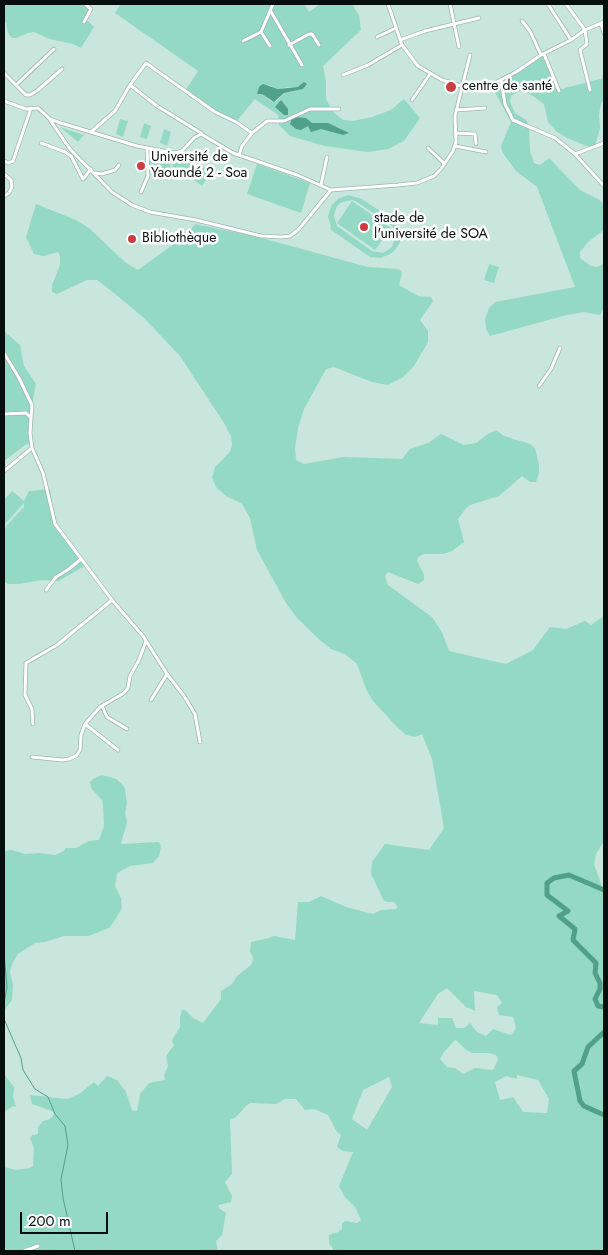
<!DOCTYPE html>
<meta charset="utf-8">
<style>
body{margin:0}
#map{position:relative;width:608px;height:1255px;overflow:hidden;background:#c9e6dc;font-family:Jost,sans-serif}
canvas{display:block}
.frame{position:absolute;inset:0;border:5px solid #060f0c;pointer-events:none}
.scale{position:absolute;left:20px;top:1212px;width:88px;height:22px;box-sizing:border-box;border:2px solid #060f0c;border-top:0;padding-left:6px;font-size:15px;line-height:18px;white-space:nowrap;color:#060f0c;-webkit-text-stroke:4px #fff;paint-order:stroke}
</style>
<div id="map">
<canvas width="608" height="1255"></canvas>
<div class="frame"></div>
<div class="scale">200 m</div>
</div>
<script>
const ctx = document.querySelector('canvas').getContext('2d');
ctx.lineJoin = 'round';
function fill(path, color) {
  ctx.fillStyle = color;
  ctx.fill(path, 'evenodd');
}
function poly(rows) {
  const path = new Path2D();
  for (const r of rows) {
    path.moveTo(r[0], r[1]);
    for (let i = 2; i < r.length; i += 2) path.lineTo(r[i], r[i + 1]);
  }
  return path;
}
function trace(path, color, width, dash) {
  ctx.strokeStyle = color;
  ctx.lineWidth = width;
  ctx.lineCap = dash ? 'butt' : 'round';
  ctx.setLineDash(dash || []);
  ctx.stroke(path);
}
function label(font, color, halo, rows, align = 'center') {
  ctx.font = font + ' Jost,sans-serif';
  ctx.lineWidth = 5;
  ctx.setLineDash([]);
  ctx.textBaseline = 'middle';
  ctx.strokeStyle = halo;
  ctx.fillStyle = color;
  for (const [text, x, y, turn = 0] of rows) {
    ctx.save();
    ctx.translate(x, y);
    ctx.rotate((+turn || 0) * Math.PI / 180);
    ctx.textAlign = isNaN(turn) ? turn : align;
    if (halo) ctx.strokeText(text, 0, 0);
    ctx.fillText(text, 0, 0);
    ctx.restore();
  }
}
const green = poly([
 [4,4,85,4,91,9,85,21,88,21,94,27,81,48,73,44,50,39,34,32,28,33,16,38,12,38,8,33,6,23,4,22],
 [118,4,304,4,309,12,320,4,352,4,359,15,361,30,323,66,326,81,326,99,333,112,343,120,353,121,372,117,391,110,404,99,420,118,404,141,388,149,368,152,325,146,290,136,279,125,278,115,255,99,236,122,227,118,185,91,198,71,115,13,120,5],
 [268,85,278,89,289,87,303,89,284,93,276,102,271,101,262,94],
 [544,54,555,82,561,89,604,78,604,99,601,103,599,115,600,128,595,146,589,147,567,138,556,131,548,122,544,104,527,92,521,90,511,96,510,102,515,113,526,120,529,125,530,151,534,163,540,165,549,158,580,190,598,199,604,204,604,230,588,242,580,252,580,258,591,266,597,267,604,264,604,308,600,315,584,312,567,315,490,336,486,329,485,319,489,308,495,302,575,287,537,187,516,171,502,152,501,146,511,122,491,85,516,72],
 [120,119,128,121,123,137,116,134],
 [144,123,151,126,147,139,140,137],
 [60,127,84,135,78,142],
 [164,129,171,132,167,146,160,143],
 [150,157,159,158,158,172,149,171],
 [174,157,191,160,189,177,171,175],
 [160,158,171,159,169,180,158,179],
 [257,164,310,183,301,213,247,194],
 [204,167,211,172,202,186,194,180],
 [348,195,362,199,390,218,399,227,400,242,397,247,392,253,381,258,370,257,330,229,331,227,328,217,331,206,338,199],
 [352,200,357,202,392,226,395,231,395,239,392,247,388,250,383,253,372,251,337,226,334,216,336,208,340,203],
 [352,201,391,228,375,250,337,223],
 [36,204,76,220,89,228,126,263,138,270,186,235,195,224,258,237,368,267,399,269,402,273,399,285,418,296,431,297,433,301,420,320,428,331,428,342,414,366,402,378,388,385,372,382,334,367,326,369,304,409,298,428,295,448,296,460,304,464,344,457,402,459,410,449,428,443,441,434,464,445,476,443,488,434,496,430,504,436,530,444,535,448,539,465,539,473,536,482,530,482,522,476,499,496,470,505,466,508,458,519,464,542,452,551,443,554,424,554,418,557,417,561,424,574,424,580,418,584,388,572,385,576,388,585,432,617,442,632,449,651,506,664,533,650,550,627,566,629,585,621,591,625,604,616,604,841,596,854,594,864,604,892,604,1251,334,1251,329,1243,329,1235,338,1232,342,1229,342,1223,346,1221,357,1223,361,1220,355,1207,344,1196,339,1186,353,1152,343,1151,337,1147,341,1135,337,1132,328,1115,314,1109,305,1110,296,1099,285,1099,276,1104,250,1103,246,1106,236,1117,230,1120,232,1174,225,1182,232,1196,231,1202,218,1205,219,1208,226,1213,222,1235,216,1241,218,1251,4,1251,4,1167,16,1170,30,1168,33,1166,34,1148,30,1138,32,1135,38,1134,38,1127,43,1121,50,1119,54,1114,52,1111,32,1104,30,1095,67,1099,79,1094,94,1082,98,1086,107,1076,117,1080,126,1092,132,1110,137,1111,140,1094,149,1083,165,1080,164,1075,168,1066,166,1056,174,1045,172,1040,180,1027,180,1017,182,1010,185,1010,193,1018,203,1023,221,999,221,991,232,984,237,976,252,964,253,958,250,951,251,942,269,938,274,936,295,940,298,902,309,902,321,896,346,907,373,914,381,910,395,909,398,907,394,902,387,902,384,901,371,874,372,862,385,844,429,850,444,828,432,759,422,734,415,737,406,735,397,727,373,701,366,689,357,664,345,654,331,649,321,641,297,618,286,603,257,550,250,518,242,504,226,496,216,487,212,477,215,467,230,452,232,445,231,436,224,423,180,356,144,318,109,289,97,280,87,280,57,294,52,292,52,285,60,265,60,257,58,252,44,256,34,254,26,237],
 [447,988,466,1007,475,1011,474,991,497,995,502,1003,497,1007,499,1015,513,1017,516,1028,511,1035,493,1029,486,1036,477,1032,470,1023,464,1028,456,1028,452,1018,438,1018,438,1025,419,1023,438,994],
 [455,1040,457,1041,465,1049,472,1053,489,1053,496,1055,498,1060,493,1070,475,1068,463,1074,455,1068,447,1067,440,1059,444,1052],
 [517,1075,538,1080,549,1099,547,1113,523,1112,513,1097,500,1100,495,1082,506,1076,517,1079],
 [389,1077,392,1087,367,1130,352,1119,363,1090],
 [489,264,499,267,494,283,484,280],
 [4,331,20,345,24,366,36,384,28,426,31,443,25,445,4,461],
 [50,489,55,524,86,565,59,581,42,580,19,584,8,584,4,581,4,531,7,525,24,507,24,503,6,523,4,521,4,500,12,491,24,501,29,491],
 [102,775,116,779,123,785,125,789,127,803,125,813,127,822,121,844,159,842,161,846,159,856,153,863,130,866,117,873,115,886,121,898,122,908,115,920,109,928,89,936,64,936,45,942,35,943,18,954,13,962,10,972,13,985,12,1000,4,1011,4,851,12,850,25,854,40,853,55,855,64,851,66,848,76,848,89,841,99,840,104,826,103,805,102,800,91,788,90,782,93,779],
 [4,1074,14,1087,13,1096,16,1107,13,1106,4,1112]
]);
const water = poly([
 [304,82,307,84,303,89,284,93,274,102,262,94,257,94,259,87,263,84,278,89,298,87],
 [281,100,288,109,288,115,284,115,275,107],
 [295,117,306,118,312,123,328,123,349,133,343,135,321,129,311,132,308,126,301,130,296,129,290,124,292,118]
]);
const stream = poly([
 [4,953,7,987,4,1003],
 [4,1019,21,1058,23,1070,35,1089,48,1097,55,1114,65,1126,68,1145,61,1179,63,1198,75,1251]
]);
const river = poly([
 [604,890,569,875,554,878,547,883,547,895,568,911,559,916,575,929,573,940,596,963,595,973,600,983,600,989,595,999,598,1006,604,1007],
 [604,1032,588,1047,582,1064,574,1071,580,1101,584,1106,604,1115]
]);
const minor = poly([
 [388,4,402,45,418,66,442,80,461,86,491,85,516,72,541,55,571,40,585,30,604,22],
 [450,4,459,47],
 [548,4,571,40],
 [566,4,585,30,587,44,580,50,590,90],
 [270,10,302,65],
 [522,21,530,31,541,55],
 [84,22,91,9,85,4],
 [601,24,604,33],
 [261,32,270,46],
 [377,37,396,28],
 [400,40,425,31,479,18],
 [243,41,261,32,273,4],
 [289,45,309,34,312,34,319,45],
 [544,54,559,91],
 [4,73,16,85,54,49],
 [343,75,368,65,402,45],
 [501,80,505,104,513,120,555,138,575,154,604,186],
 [16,85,26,95,30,95,38,90,62,69],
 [130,85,157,106,201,133],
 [412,100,430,74],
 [4,101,26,109,38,108,50,119,61,123,137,146,169,152,175,153,182,151,194,138,201,134,233,153,297,175,331,190,398,185,417,183,434,176,441,169,453,151,456,142,455,116,470,55],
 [456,110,485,108],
 [50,120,70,149,112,192,132,205,150,212,196,220,261,236,281,237,290,236,299,229,331,190],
 [91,132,115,111,130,85,146,63,215,112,236,122,252,133,242,146,239,155],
 [252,133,267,121,284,121,310,109,339,109],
 [456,133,475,134,476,144],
 [41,143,65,152,71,156,83,179,91,169],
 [455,146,486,152],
 [428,148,445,164],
 [575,154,604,143],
 [4,161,8,163,13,161,31,108],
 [95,173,102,174,115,170,119,165],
 [4,174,11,180,12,187,9,193,4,196],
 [321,185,327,157],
 [141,192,148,176,147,148],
 [4,353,19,378,32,405,30,433,32,448,43,473,55,524,112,600,143,636,167,674,184,696,195,714,200,742],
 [539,386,551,369,560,348],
 [4,414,26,413,30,417],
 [4,471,32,448],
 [46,590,56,577,69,569,81,559],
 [151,700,167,674],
 [102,706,107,717,127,729],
 [33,724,32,709,25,695,26,663,57,645,112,600],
 [85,724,118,750],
 [32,757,62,760,69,759,76,756,80,750,81,735,85,724,100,707,124,693,128,688,130,676,139,660,146,641],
 [24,1251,38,1246]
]);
const markers = [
 [451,87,6,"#cc3c43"],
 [141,166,5,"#cc3c43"],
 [364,227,5,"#cc3c43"],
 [132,239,5,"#cc3c43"]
];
const poiNames = [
 ["centre de santé",462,87],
 ["Université de",151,158],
 ["Yaoundé 2 - Soa",151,174],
 ["stade de",374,219],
 ["l'université de SOA",374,235],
 ["Bibliothèque",142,239]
];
fill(green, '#94d9c4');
fill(water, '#51a08a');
trace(stream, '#51a08a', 1);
trace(river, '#51a08a', 5);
trace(minor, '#9cb7ae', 4.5);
trace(minor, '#fff', 3);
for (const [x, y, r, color] of markers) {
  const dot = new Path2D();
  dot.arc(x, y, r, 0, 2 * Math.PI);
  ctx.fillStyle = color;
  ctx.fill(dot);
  trace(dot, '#fff', 2);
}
label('14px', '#060f0c', '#fff', poiNames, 'left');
</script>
